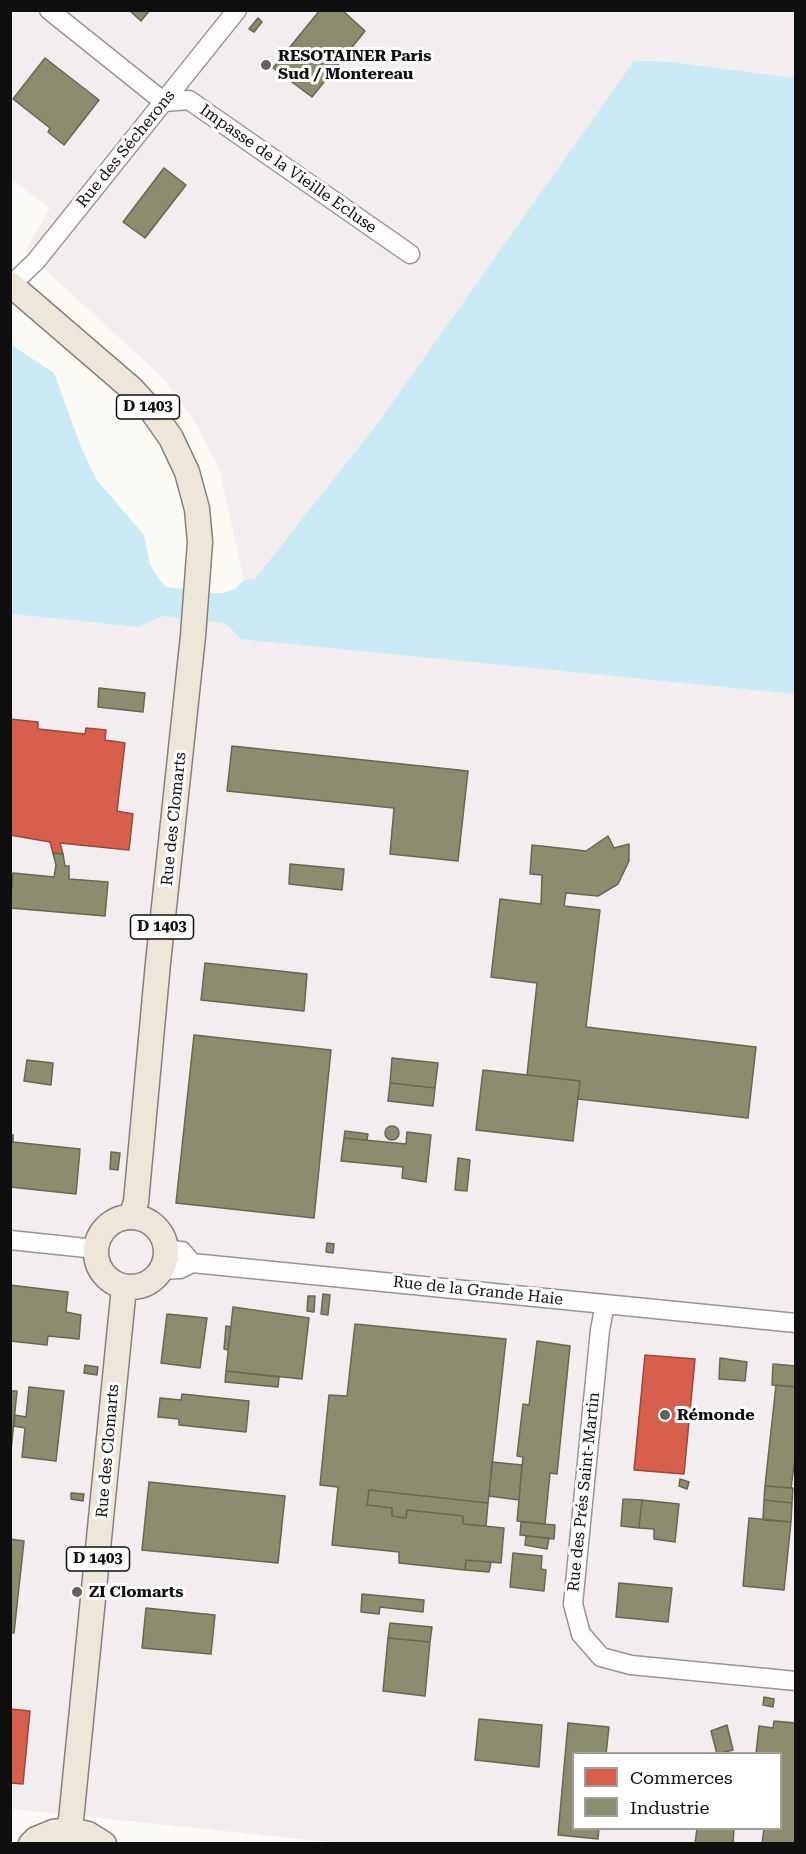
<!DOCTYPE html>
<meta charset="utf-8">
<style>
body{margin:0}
#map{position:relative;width:806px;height:1854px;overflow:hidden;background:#fcfaf4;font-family:"Roboto Serif",serif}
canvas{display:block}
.frame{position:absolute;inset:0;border:12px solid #0f0f0f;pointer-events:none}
.legend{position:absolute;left:572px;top:1752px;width:210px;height:78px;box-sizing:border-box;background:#fff;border:2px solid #9f9f9f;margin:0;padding:8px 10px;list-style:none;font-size:18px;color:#0f0f0f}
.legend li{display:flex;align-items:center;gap:12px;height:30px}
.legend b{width:30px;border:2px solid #9f9f9f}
</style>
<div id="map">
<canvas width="806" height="1854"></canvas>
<div class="frame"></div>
<ul class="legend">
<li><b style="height:16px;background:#d6604d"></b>Commerces</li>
<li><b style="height:16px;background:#8c8c6e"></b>Industrie</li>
</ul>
</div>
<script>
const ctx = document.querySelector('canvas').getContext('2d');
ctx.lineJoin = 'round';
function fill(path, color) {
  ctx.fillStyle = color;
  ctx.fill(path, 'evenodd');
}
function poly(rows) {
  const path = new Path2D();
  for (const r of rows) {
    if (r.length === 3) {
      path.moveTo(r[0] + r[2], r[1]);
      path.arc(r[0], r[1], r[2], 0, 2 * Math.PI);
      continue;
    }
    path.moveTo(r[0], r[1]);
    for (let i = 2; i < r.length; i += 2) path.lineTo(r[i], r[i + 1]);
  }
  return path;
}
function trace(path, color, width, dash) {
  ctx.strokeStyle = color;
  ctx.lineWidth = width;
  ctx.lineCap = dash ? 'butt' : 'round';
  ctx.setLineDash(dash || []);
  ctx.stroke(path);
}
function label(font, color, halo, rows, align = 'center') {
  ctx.font = font + ' "Roboto Serif",serif';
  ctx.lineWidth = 6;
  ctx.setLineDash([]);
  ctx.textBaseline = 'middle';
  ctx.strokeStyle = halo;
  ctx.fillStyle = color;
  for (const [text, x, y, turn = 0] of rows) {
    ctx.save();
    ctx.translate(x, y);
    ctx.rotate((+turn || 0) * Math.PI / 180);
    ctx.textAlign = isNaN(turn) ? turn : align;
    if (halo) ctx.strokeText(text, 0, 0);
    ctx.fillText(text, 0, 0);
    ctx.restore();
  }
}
const industrial = poly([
 [11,11,795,11,795,1843,349,1844,11,1809,10,614,137,627,163,616,212,621,216,593,223,593,235,589,244,580,219,468,196,424,164,379,25,251,50,208,11,179],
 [574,1754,780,1754,780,1828,574,1828]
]);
const water = poly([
 [634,61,669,62,795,78,795,694,240,639,232,629,224,623,163,616,138,627,11,614,10,344,54,373,81,447,96,479,144,535,150,565,161,582,167,587,215,593,223,593,235,589,244,580,255,579,378,423]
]);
const shops = poly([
 [10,719,38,722,38,729,85,734,86,728,106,730,105,740,125,743,117,811,133,814,129,850,60,843,63,854,53,853,50,842,10,835,10,719],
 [645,1355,695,1359,684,1474,634,1470,645,1355],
 [10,1709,30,1711,23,1784,10,1783,10,1709]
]);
const industry = poly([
 [129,10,150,10,141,21,129,10],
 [320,10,342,10,365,31,312,97,273,68,320,10],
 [258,18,262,22,254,32,249,29,258,18],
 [45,58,99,100,64,145,48,132,50,128,13,99,45,58],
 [164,168,186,185,145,238,123,222,164,168],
 [99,688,145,693,143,712,98,707,99,688],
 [232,746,468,771,458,861,390,854,394,808,227,791,232,746],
 [608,836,614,848,629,844,629,861,618,884,598,896,566,893,564,906,600,910,586,1027,756,1047,748,1118,578,1099,580,1081,527,1075,537,983,491,977,500,899,541,904,542,875,530,874,532,845,586,851,608,836],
 [53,853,63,854,65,866,69,866,69,879,108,882,105,916,10,908,13,873,54,877,56,865,53,853],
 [290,864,344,869,342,890,289,884,290,864],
 [205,963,307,974,304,1011,201,1000,205,963],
 [194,1035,331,1050,314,1218,176,1203,194,1035],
 [392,1058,438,1063,435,1088,390,1083,392,1058],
 [27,1060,53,1063,51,1085,24,1081,27,1060],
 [483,1070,580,1081,573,1141,476,1130,483,1070],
 [390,1083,435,1088,433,1106,388,1101,390,1083],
 [392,1133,7],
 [345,1131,368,1134,367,1140,344,1138,345,1131],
 [407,1132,431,1135,426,1182,402,1178,403,1167,341,1161,344,1138,406,1144,407,1132],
 [10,1134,13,1135,13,1142,80,1149,76,1194,10,1187,10,1134],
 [111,1152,120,1153,118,1170,110,1169,111,1152],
 [458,1158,470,1160,467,1191,455,1190,458,1158],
 [327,1243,334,1244,333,1253,326,1252,327,1243],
 [10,1285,68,1292,66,1312,81,1315,79,1339,48,1336,47,1345,10,1341,10,1285],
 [323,1294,330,1295,328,1315,321,1314,323,1294],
 [308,1296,315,1296,314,1312,307,1311,308,1296],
 [233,1307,309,1318,302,1379,226,1371,233,1307],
 [167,1314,207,1318,200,1368,161,1363,167,1314],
 [355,1324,506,1339,488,1503,369,1490,367,1505,392,1508,392,1516,406,1518,407,1510,463,1516,463,1524,504,1528,501,1563,466,1560,465,1570,399,1563,399,1552,332,1545,338,1487,320,1485,329,1395,347,1396,355,1324],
 [226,1326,231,1327,228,1350,224,1349,226,1326],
 [537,1341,570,1346,557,1474,550,1473,545,1524,517,1521,523,1457,517,1456,523,1404,529,1405,537,1341],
 [720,1358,747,1362,745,1381,719,1379,720,1358],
 [773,1364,796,1366,796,1387,772,1385,773,1364],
 [85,1365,98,1367,97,1375,84,1373,85,1365],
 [226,1371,279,1377,278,1387,225,1382,226,1371],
 [776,1385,796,1387,796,1451,791,1488,765,1486,776,1385],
 [29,1387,64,1391,56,1461,22,1457,25,1428,14,1426,15,1415,26,1417,29,1387],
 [10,1391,17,1391,11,1451,10,1451,10,1391],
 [182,1394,249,1401,246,1432,179,1425,179,1419,158,1417,160,1398,181,1400,182,1394],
 [492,1462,522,1465,519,1500,489,1496,492,1462],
 [680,1479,689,1482,687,1489,679,1486,680,1479],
 [149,1482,285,1496,278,1563,142,1550,149,1482],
 [765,1486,793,1488,792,1503,764,1500,765,1486],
 [369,1490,488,1503,486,1526,463,1524,463,1516,407,1510,406,1518,392,1516,392,1508,367,1505,369,1490],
 [71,1493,84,1494,83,1501,71,1499,71,1493],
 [623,1499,642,1500,639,1528,621,1526,623,1499],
 [642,1500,679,1504,675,1542,654,1539,654,1529,639,1528,642,1500],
 [764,1500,792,1503,791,1522,763,1520,764,1500],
 [749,1518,791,1522,784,1590,743,1586,749,1518],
 [521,1522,555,1525,554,1539,520,1535,521,1522],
 [526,1536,549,1538,547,1549,525,1545,526,1536],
 [10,1539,24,1541,14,1633,10,1633,10,1539],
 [513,1553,542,1556,541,1569,546,1570,544,1591,510,1587,513,1553],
 [466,1560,491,1562,489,1572,465,1570,466,1560],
 [619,1583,672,1588,668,1622,616,1617,619,1583],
 [362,1594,424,1600,423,1612,380,1607,379,1614,361,1612,362,1594],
 [146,1608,215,1615,211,1654,142,1648,146,1608],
 [390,1623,432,1627,430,1642,388,1638,390,1623],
 [388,1638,430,1642,425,1696,383,1691,388,1638],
 [764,1697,774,1699,773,1707,763,1705,764,1697],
 [479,1719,542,1725,539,1767,475,1760,479,1719],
 [774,1721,796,1723,796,1844,762,1844,764,1828,780,1828,780,1754,756,1754,759,1726,773,1728,774,1721],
 [568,1723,609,1727,606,1754,574,1754,574,1828,599,1828,598,1839,558,1835,568,1723],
 [727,1725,733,1750,717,1754,711,1731,727,1725],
 [697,1828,734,1828,733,1844,695,1844,697,1828]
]);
const minor = poly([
 [49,10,164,102,189,100,410,254],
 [11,285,36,261,237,10],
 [10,1240,96,1249],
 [166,1250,182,1251,192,1263],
 [161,1270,180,1269,192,1263,796,1323],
 [605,1304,600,1330,573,1604,581,1634,601,1657,631,1665,796,1681]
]);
const major = poly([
 [10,284,132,389,152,411,171,438,187,472,197,509,200,542,193,636,158,963,136,1202,131,1217],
 [131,1252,35],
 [70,1830,124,1287],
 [31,1844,36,1839,53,1832,70,1830,88,1834,104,1844]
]);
const markers = [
 [266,65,6,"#62615f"],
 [665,1415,6,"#62615f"],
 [77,1592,6,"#62615f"]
];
const shields = [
 [148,407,63],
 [162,927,63],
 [98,1559,63]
];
const shieldNames = [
 ["D 1403",148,407],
 ["D 1403",162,927],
 ["D 1403",98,1559]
];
const poiNames = [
 ["RESOTAINER Paris",278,56],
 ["Sud / Montereau",278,74],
 ["Rémonde",677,1415],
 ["ZI Clomarts",89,1592]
];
const streetNames = [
 ["Rue des Sécherons",126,149,-51],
 ["Impasse de la Vieille Ecluse",288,169,35],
 ["Rue des Clomarts",174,819,-84],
 ["Rue de la Grande Haie",478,1291,6],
 ["Rue des Clomarts",108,1451,-85],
 ["Rue des Prés Saint-Martin",584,1492,-84]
];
fill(industrial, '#f3edf0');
fill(water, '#caeaf6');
fill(shops, '#d6604d');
trace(shops, '#9a483a', 1.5);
fill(industry, '#8c8c6e');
trace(industry, '#666652', 1.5);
trace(minor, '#969592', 21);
trace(major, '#83827f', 27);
trace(minor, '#fffefd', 18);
trace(major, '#ede6d9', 24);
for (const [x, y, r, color] of markers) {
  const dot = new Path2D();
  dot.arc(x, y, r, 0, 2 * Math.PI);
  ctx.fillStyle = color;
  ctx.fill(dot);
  trace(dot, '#fff', 2);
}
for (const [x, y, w] of shields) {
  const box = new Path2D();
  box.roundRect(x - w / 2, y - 12, w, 24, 4.5);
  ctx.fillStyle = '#fff';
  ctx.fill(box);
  trace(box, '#0f0f0f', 1.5);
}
label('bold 15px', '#0f0f0f', null, shieldNames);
label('bold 16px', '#0f0f0f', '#fff', poiNames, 'left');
label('16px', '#0f0f0f', '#fff', streetNames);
</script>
